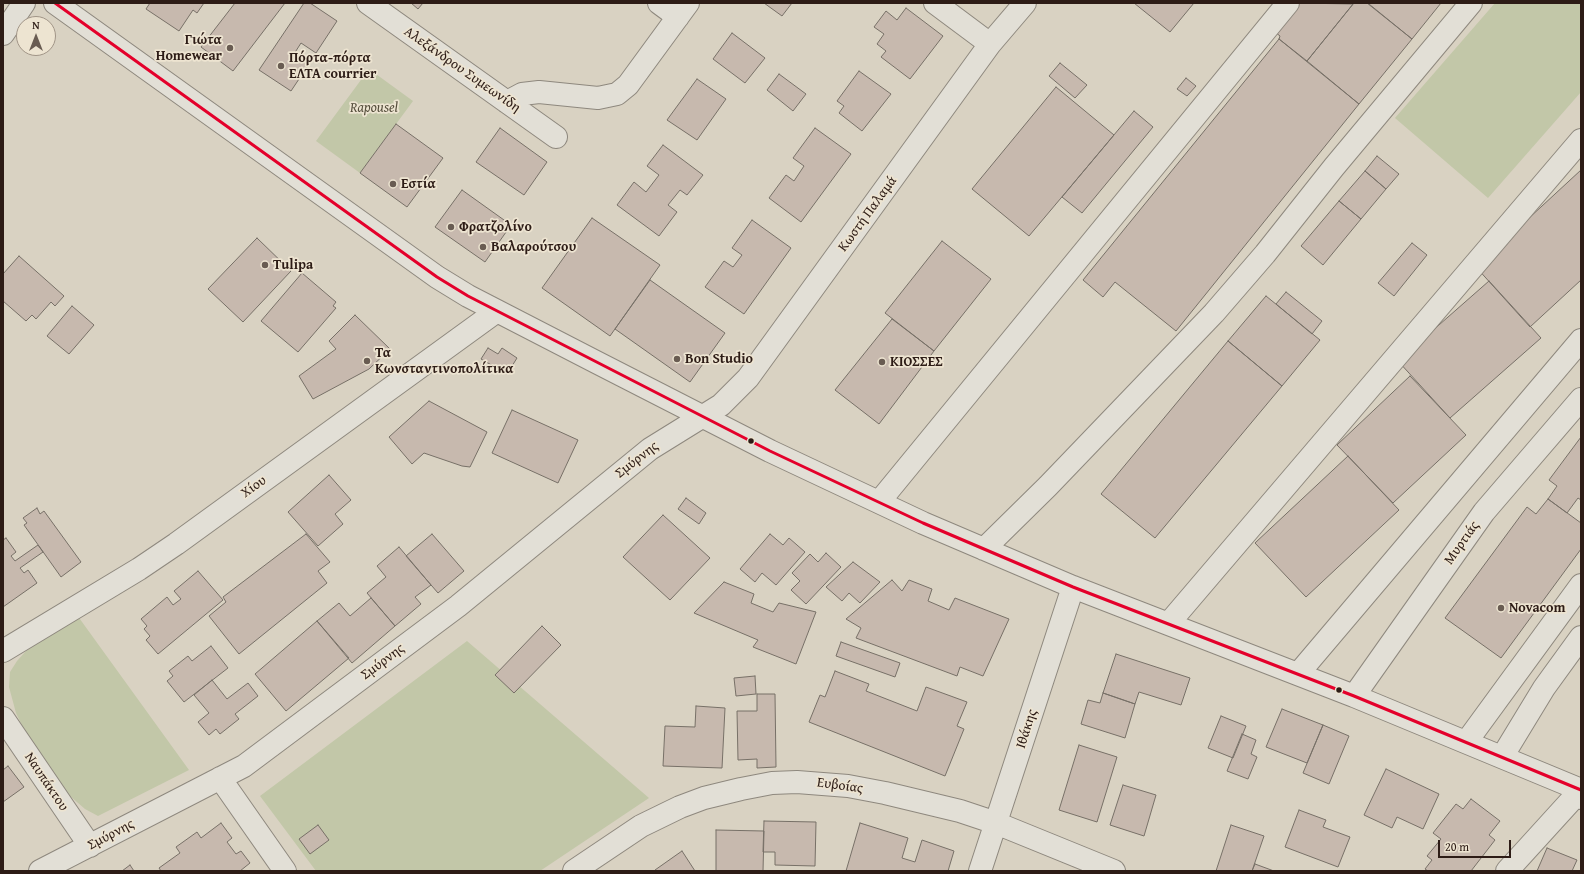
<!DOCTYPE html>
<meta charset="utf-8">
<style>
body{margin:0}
#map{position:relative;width:1584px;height:874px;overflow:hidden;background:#d9d2c2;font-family:"Gentium Book Plus",serif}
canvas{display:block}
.frame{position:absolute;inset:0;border:4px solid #2d1c16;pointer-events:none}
.north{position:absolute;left:16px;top:16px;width:40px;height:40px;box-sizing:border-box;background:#ede4d1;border:1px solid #a09486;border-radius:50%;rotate:0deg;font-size:11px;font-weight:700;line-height:16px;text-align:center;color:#2d1c16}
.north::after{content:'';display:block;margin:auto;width:14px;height:18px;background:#695c52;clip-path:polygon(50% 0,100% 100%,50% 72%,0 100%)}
.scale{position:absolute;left:1438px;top:840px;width:73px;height:18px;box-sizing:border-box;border:2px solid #2d1c16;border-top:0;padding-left:5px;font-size:12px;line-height:14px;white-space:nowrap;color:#2d1c16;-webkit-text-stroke:3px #ede4d1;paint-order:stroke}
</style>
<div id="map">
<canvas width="1584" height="874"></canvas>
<div class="frame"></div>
<div class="north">N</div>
<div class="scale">20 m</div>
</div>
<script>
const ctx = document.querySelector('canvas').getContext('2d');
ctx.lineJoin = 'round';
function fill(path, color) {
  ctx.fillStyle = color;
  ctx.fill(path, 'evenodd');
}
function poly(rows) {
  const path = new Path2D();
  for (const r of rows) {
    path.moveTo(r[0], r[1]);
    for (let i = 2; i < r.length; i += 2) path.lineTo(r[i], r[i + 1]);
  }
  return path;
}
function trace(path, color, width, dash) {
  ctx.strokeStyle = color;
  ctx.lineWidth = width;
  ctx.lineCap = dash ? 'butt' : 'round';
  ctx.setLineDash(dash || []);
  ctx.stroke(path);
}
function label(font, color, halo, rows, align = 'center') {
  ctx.font = font + ' "Gentium Book Plus",serif';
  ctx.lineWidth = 3.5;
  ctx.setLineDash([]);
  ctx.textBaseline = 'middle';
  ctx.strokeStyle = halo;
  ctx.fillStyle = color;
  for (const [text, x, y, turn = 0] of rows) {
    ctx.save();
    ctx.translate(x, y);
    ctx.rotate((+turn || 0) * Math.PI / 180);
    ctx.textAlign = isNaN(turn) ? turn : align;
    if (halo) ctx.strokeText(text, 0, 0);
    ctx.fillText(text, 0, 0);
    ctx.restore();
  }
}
const green = poly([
 [1495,3,1581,3,1581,92,1488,198,1395,118],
 [369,69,413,101,360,173,316,141],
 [77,615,189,770,98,816,85,809,56,784,24,730,16,713,9,687,10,672,17,661,26,651],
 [467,641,649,798,540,871,316,871,260,796]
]);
const building = poly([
 [150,3,204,3,197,13,193,10,179,31,146,9,150,3],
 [235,3,285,3,233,71,201,47,235,3],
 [304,3,310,3,337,21,316,53,301,43,294,54,309,64,291,91,259,70,304,3],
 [411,3,423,3,418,9,411,3],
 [764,3,792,3,782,16,764,3],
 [1134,3,1194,3,1170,32,1134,3],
 [1298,3,1353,4,1307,61,1279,39,1280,36,1275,32,1298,3],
 [1354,3,1367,3,1412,39,1359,104,1307,61,1354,3],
 [1370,3,1441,3,1412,39,1369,4,1370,3],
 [906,8,943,36,910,79,881,57,886,51,877,44,884,34,874,27,886,11,897,20,906,8],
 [732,33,765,58,745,83,713,59,732,33],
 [1279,39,1359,104,1176,331,1115,282,1103,297,1083,280,1279,39],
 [1060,63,1087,85,1075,98,1049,76,1060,63],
 [859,71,891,94,862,131,839,113,844,106,837,101,859,71],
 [779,74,806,94,793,111,767,90,779,74],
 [1186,78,1196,86,1187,96,1177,89,1186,78],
 [697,79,726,99,697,140,667,120,697,79],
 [1056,87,1114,135,1029,236,972,189,1056,87],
 [1134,111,1153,127,1082,213,1062,197,1134,111],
 [396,124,443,158,407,207,360,173,396,124],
 [500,128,547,162,524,195,476,162,500,128],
 [815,128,851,154,801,222,769,198,786,175,794,181,804,166,793,158,815,128],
 [663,145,703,175,687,195,680,190,668,205,677,212,659,236,617,205,634,182,646,192,659,175,647,166,663,145],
 [1377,156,1399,174,1386,189,1365,171,1377,156],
 [1581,170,1581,280,1530,327,1476,267,1581,170],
 [1365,171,1386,189,1361,219,1339,201,1365,171],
 [462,190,511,225,485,262,435,227,462,190],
 [1339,201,1361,219,1323,265,1301,246,1339,201],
 [592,218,660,265,610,336,542,288,592,218],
 [752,220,791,248,744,314,705,287,724,261,733,267,742,255,732,248,752,220],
 [257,238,291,271,243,322,208,289,257,238],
 [942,241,991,279,934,351,885,313,942,241],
 [1412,243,1427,255,1394,296,1378,283,1412,243],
 [19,256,64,296,55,306,51,302,36,319,32,315,26,321,3,301,3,274,19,256],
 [302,273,336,302,333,306,336,308,298,352,261,321,302,273],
 [650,280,725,333,690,382,615,329,650,280],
 [1489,281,1541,338,1450,418,1398,361,1489,281],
 [1286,292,1322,321,1312,334,1276,304,1286,292],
 [1266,296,1320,340,1282,386,1228,341,1266,296],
 [72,306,94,325,69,354,47,336,72,306],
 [355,315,390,349,369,369,313,399,299,376,336,349,329,341,355,315],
 [892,319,934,351,879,424,835,390,892,319],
 [1228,341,1282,386,1155,538,1101,494,1228,341],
 [488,348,498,354,502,348,517,358,507,374,481,359,488,348],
 [1410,376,1466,435,1393,503,1337,445,1410,376],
 [429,401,487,432,470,467,462,466,424,453,412,464,389,437,429,401],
 [512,410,578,440,558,483,492,453,512,410],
 [1581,437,1581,500,1578,498,1567,513,1548,499,1557,486,1549,480,1581,437],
 [1348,456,1399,510,1306,597,1255,543,1348,456],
 [329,475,351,500,335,514,343,524,318,546,288,512,329,475],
 [686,498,706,513,699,524,678,509,686,498],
 [1548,499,1581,523,1581,549,1501,658,1445,618,1527,507,1536,514,1548,499],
 [37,508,40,514,44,511,81,562,61,577,24,525,27,523,23,518,37,508],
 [663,515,710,558,670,600,623,557,663,515],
 [306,534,330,562,318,571,327,583,239,654,209,616,226,602,223,597,306,534],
 [432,534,464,571,438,593,406,556,432,534],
 [770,534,783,545,789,538,805,552,776,585,762,573,755,582,740,569,770,534],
 [6,538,16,552,11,556,15,561,38,545,43,552,20,568,24,573,28,570,37,583,3,607,3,540,6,538],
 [399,547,431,585,415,597,421,604,395,626,367,593,386,577,377,566,399,547],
 [826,553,841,567,806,604,791,590,800,581,792,573,810,554,818,562,826,553],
 [853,562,880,582,860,603,849,593,842,601,826,587,853,562],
 [198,571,223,600,158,654,146,640,150,636,144,629,147,626,141,619,167,597,173,605,181,599,174,591,198,571],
 [892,580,902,591,909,580,932,589,928,601,949,610,955,598,1009,619,983,676,960,667,957,676,856,638,861,628,846,619,892,580],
 [724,582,754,594,751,603,773,612,779,603,816,612,796,664,753,647,758,640,694,613,724,582],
 [371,598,395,626,352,663,317,621,339,603,350,616,371,598],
 [317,621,349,658,286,711,255,674,317,621],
 [542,626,561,645,514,693,495,675,542,626],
 [841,642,900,663,895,677,836,656,841,642],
 [211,646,228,668,184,702,167,681,173,676,169,671,188,656,192,661,211,646],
 [1116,654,1190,678,1181,705,1139,692,1135,704,1103,693,1116,654],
 [835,671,869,684,866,691,917,711,926,687,967,702,957,726,964,729,945,776,809,722,820,695,825,697,835,671],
 [755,676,756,694,736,696,734,678,755,676],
 [212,680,227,699,248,683,258,696,235,714,239,719,220,734,216,729,209,735,198,722,209,713,194,695,212,680],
 [1103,693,1135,704,1125,738,1081,724,1088,700,1100,703,1103,693],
 [757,694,775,694,776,767,757,768,757,759,738,760,737,711,757,711,757,694],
 [696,706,725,708,722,768,663,766,665,726,695,727,696,706],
 [1282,709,1323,725,1307,763,1266,747,1282,709],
 [1221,716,1246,726,1233,758,1208,748,1221,716],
 [1323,725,1349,736,1329,784,1303,773,1323,725],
 [1242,734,1256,740,1251,754,1257,757,1248,779,1227,771,1242,734],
 [1079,745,1117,757,1097,822,1059,810,1079,745],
 [8,766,24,787,3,802,3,770,8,766],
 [1386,769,1439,794,1423,829,1397,817,1392,828,1364,815,1386,769],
 [1123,785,1156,795,1144,836,1110,825,1123,785],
 [1471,799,1500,821,1489,835,1495,840,1471,871,1428,871,1425,869,1432,860,1427,856,1441,839,1433,833,1456,804,1463,809,1471,799],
 [1299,810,1326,820,1323,827,1350,837,1338,867,1285,847,1299,810],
 [764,821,816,822,815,866,775,865,775,852,763,852,764,821],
 [221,823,232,838,227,842,236,854,241,851,250,863,240,871,161,871,159,868,180,853,176,847,197,832,201,838,221,823],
 [860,823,908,838,902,858,915,862,922,840,954,851,948,871,846,871,860,823],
 [318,825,329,840,310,854,299,839,318,825],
 [1231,825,1264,836,1252,871,1216,871,1231,825],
 [716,830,764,831,763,871,716,871,716,830],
 [1547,848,1577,860,1572,871,1537,871,1547,848],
 [682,851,695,871,656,871,655,870,682,851],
 [1255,864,1274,871,1252,871,1255,864],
 [130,865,134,871,122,871,130,865]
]);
const minor = poly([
 [55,3,437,277,468,296,596,362,770,451,923,523,984,549,1073,587,1354,696,1581,790],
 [368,3,556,137],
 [659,3,678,17],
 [935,3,990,44],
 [3,34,24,3],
 [507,102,522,94,539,92,598,98,617,94,628,85,688,3],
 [879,502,1288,3],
 [984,549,1048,486,1214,313,1265,254,1334,167,1471,3],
 [1169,623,1581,140],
 [3,651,139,569,176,544,497,311],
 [1298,674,1581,340],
 [1354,696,1484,512,1581,399],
 [3,718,90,846],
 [1467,741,1581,585],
 [1502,757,1544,688,1581,637],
 [220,778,285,871],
 [40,871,244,766,458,606,650,449,721,405,748,378,990,44,1025,3],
 [574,871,641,826,680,807,704,798,741,789,772,783,797,782,848,786,885,793,960,811,996,823,1114,871],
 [980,871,1073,587],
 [1507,871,1577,794,1581,798]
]);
const bus1 = poly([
 [55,3,437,277,468,296,770,451,923,523,1073,587,1354,696,1581,790]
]);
const markers = [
 [230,48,4,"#695c52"],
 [281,66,4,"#695c52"],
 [393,184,4,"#695c52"],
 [451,227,4,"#695c52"],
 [483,247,4,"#695c52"],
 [265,265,4,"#695c52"],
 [677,359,4,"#695c52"],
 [367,361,4,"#695c52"],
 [882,362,4,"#695c52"],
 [751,441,3.5,"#2d1c16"],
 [1501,608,4,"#695c52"],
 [1339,690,3.5,"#2d1c16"]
];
const poiNames = [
 ["Γιώτα",222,40,"right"],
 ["Homewear",222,56,"right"],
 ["Πόρτα-πόρτα",289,58],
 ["ΕΛΤΑ courrier",289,74],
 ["Εστία",401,184],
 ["Φρατζολίνο",459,227],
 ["Βαλαρούτσου",491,247],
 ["Tulipa",273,265],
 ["Τα",375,353],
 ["Κωνσταντινοπολίτικα",375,369],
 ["Bon Studio",685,359],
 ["ΚΙΟΣΣΕΣ",890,362],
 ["Novacom",1509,608]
];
const streetNames = [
 ["Αλεξάνδρου Συμεωνίδη",462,70,35],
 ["Κωστή Παλαμά",868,214,-54],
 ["Σμύρνης",637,460,-38],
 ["Χίου",254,487,-36],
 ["Μυρτιάς",1462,543,-55],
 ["Σμύρνης",383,662,-37],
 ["Ιθάκης",1027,729,-72],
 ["Ναυπάκτου",46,782,56],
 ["Ευβοίας",840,786,8],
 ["Σμύρνης",111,835,-28]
];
const parkNames = [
 ["Rapousel",374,108]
];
fill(green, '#c2c7a8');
fill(building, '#c7b9ae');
trace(building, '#777067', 1);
trace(minor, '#8e887e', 24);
trace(minor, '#e2dfd6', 22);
trace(bus1, '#e4002b', 3);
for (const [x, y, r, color] of markers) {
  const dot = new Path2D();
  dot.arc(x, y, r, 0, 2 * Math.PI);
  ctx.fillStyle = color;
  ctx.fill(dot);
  trace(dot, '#ede4d1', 1.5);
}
label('bold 14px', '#2d1c16', '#ede4d1', poiNames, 'left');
label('14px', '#2d1c16', '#ede4d1', streetNames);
label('italic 14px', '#544d3b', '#ede4d1', parkNames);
</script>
